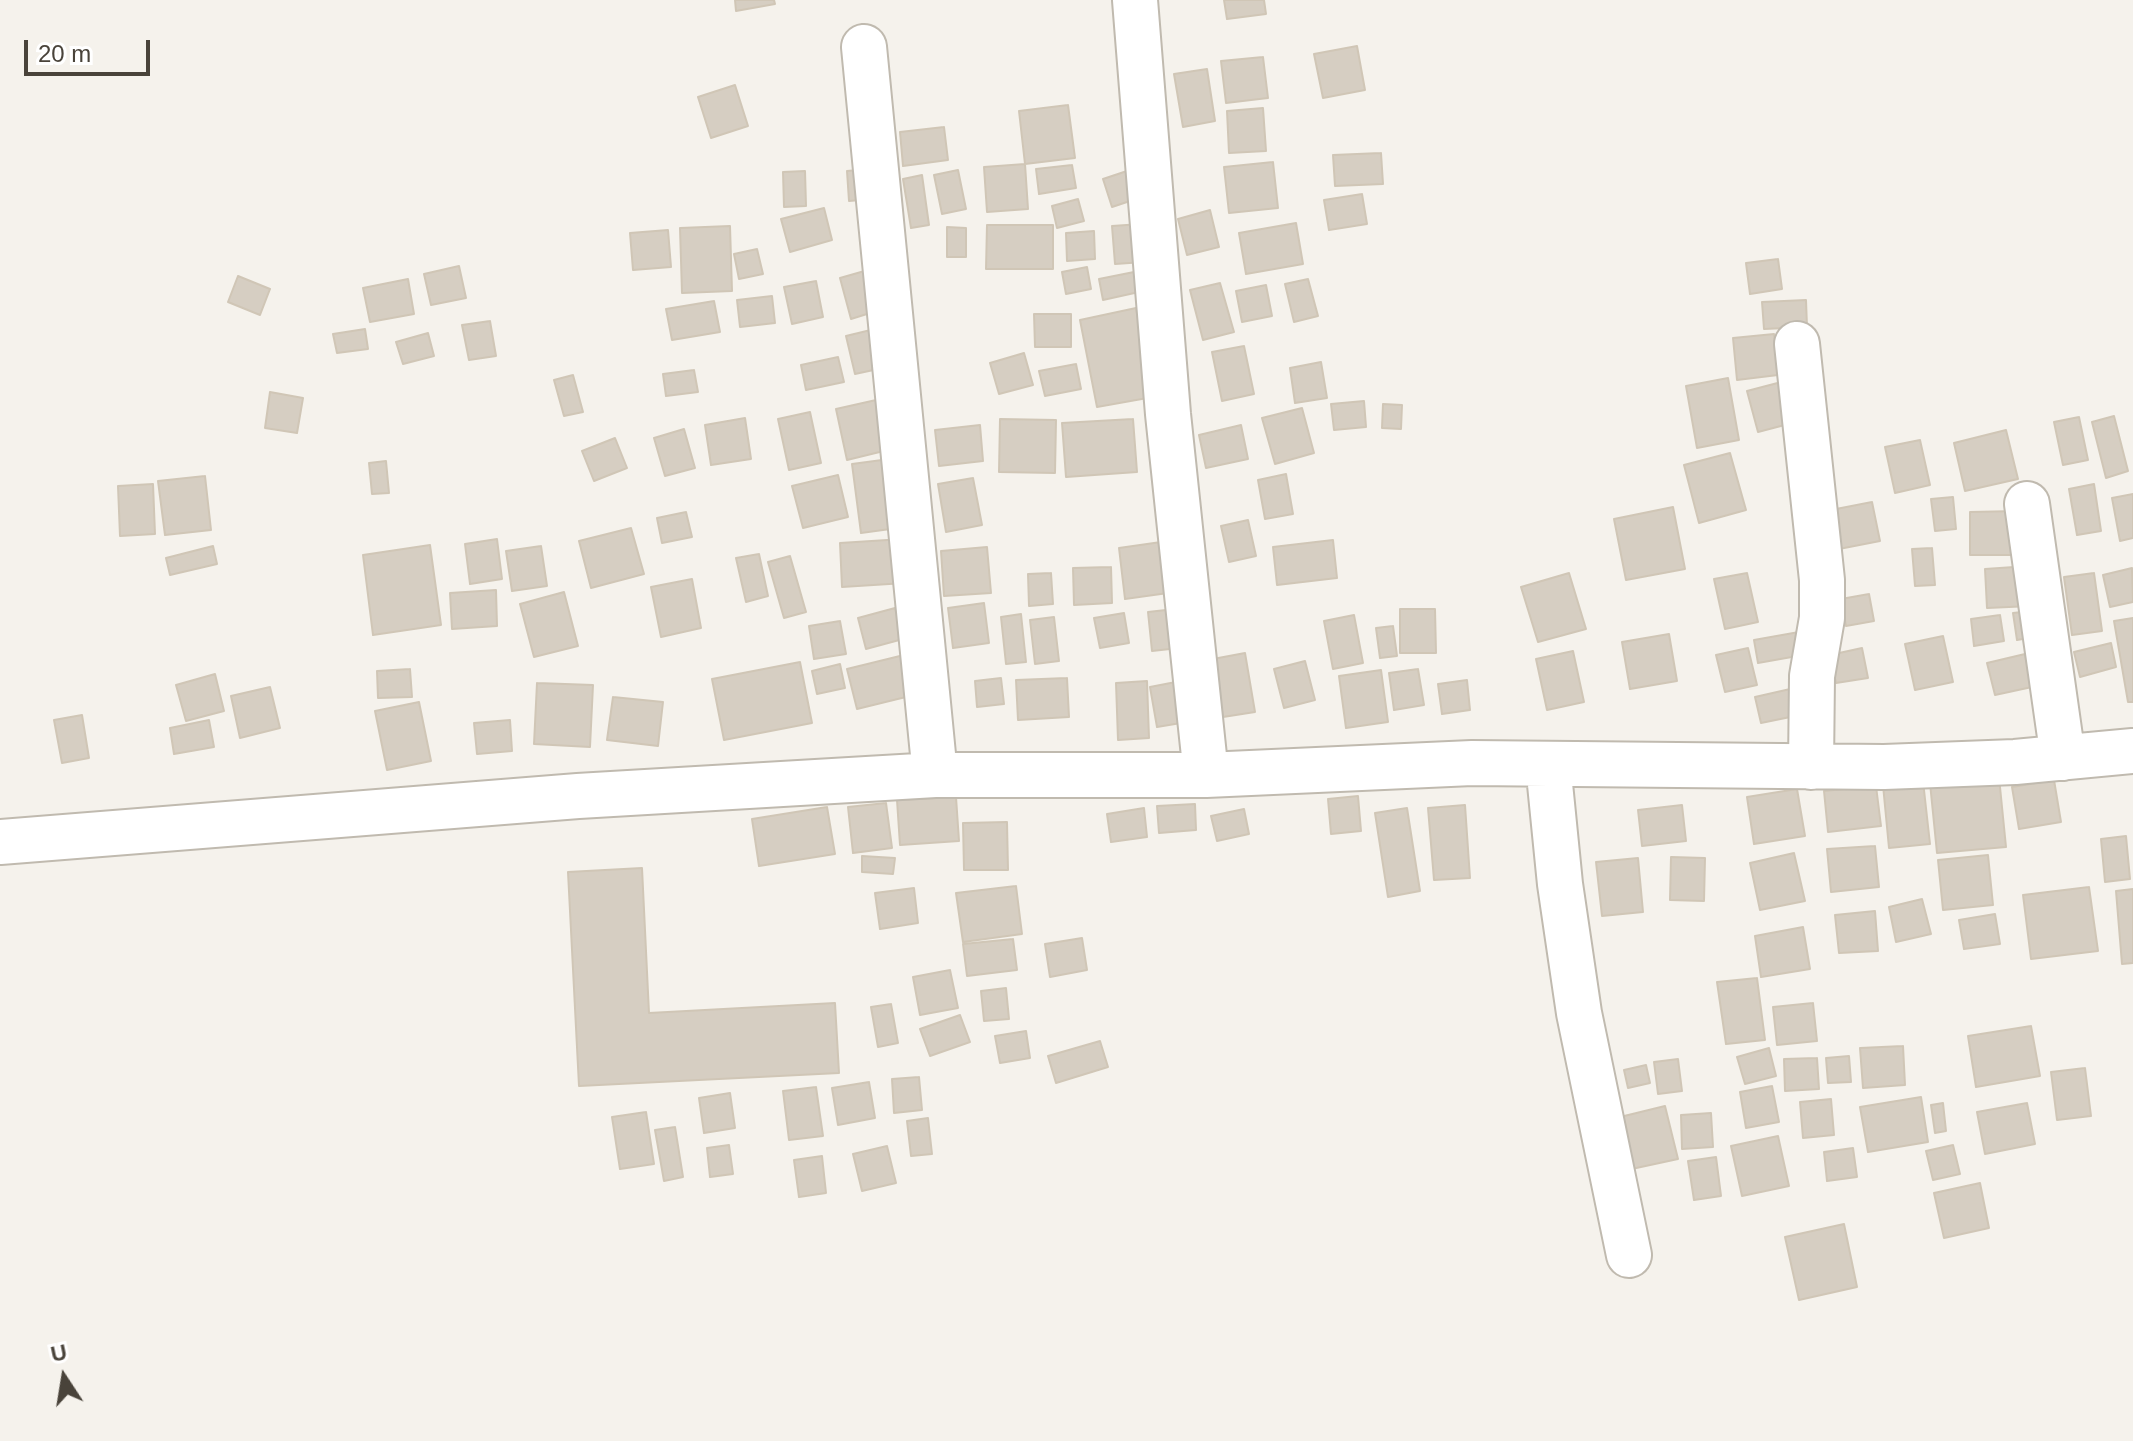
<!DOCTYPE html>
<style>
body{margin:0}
#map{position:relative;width:2133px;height:1441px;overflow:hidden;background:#f5f2ec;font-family:Helvetica,sans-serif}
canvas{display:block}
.north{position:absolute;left:24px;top:1337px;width:80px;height:80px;-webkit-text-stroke:6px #fff;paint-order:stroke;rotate:348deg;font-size:22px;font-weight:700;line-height:32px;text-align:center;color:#49433a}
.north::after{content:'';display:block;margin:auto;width:28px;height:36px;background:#49433a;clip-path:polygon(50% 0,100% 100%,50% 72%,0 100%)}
.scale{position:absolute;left:24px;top:40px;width:126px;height:36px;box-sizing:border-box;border:4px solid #49433a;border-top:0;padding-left:10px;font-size:24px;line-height:28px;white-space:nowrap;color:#49433a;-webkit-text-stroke:6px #fff;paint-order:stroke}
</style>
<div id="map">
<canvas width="2133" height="1441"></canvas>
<div class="north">U</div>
<div class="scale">20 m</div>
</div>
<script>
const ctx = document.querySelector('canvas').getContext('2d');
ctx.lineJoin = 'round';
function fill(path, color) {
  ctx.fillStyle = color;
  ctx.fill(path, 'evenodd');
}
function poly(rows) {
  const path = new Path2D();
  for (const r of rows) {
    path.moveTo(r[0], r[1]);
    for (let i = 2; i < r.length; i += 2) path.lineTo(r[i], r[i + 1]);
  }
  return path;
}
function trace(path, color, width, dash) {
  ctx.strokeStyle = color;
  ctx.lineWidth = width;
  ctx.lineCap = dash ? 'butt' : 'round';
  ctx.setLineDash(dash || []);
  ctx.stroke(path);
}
const building = poly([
 [735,0,774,0,775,4,736,11,735,0],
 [1224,0,1264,0,1266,14,1227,19,1224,0],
 [1357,46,1365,90,1323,98,1314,54,1357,46],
 [1263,57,1268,98,1226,103,1221,61,1263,57],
 [1207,69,1215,121,1183,127,1174,74,1207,69],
 [735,85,748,126,711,138,698,97,735,85],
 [1068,105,1075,158,1025,164,1019,111,1068,105],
 [1263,108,1266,151,1229,153,1227,111,1263,108],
 [944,127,948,160,903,166,900,132,944,127],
 [1381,153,1383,184,1335,186,1333,155,1381,153],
 [1273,162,1278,208,1229,213,1224,167,1273,162],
 [1025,164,1028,209,987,212,984,167,1025,164],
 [1072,165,1076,188,1039,194,1036,169,1072,165],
 [1139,167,1148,195,1112,207,1103,179,1139,167],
 [870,169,872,199,849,201,847,171,870,169],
 [958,170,966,209,942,214,934,175,958,170],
 [805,171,806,206,784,207,783,172,805,171],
 [922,175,929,225,911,228,903,179,922,175],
 [1362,194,1367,224,1329,230,1324,200,1362,194],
 [1078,199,1084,221,1057,228,1052,206,1078,199],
 [824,208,832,240,790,252,781,219,824,208],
 [1210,210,1219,247,1187,255,1178,219,1210,210],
 [1296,223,1303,264,1246,274,1239,233,1296,223],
 [1141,224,1144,262,1115,264,1112,226,1141,224],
 [987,225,1053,225,1053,269,986,269,987,225],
 [730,226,732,291,682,293,680,228,730,226],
 [947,227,966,228,966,257,947,257,947,227],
 [668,230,671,267,633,270,630,233,668,230],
 [1094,231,1095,259,1067,261,1066,233,1094,231],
 [757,249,763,274,739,279,734,254,757,249],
 [1778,259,1782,289,1750,294,1746,263,1778,259],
 [459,266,466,298,431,305,424,274,459,266],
 [1087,267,1091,289,1066,294,1062,272,1087,267],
 [875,268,886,308,851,319,840,278,875,268],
 [1144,270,1148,290,1103,300,1099,279,1144,270],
 [238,276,270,289,260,315,228,302,238,276],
 [408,279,414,314,370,322,363,288,408,279],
 [1308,279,1318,316,1294,322,1285,284,1308,279],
 [816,281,823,317,792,324,784,287,816,281],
 [1220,283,1234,332,1203,340,1190,290,1220,283],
 [1266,285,1272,316,1242,322,1236,291,1266,285],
 [772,296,775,323,740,327,737,300,772,296],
 [1806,300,1807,327,1764,329,1762,302,1806,300],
 [714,301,720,332,672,340,666,309,714,301],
 [1136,308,1153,397,1097,407,1080,320,1136,308],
 [1034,314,1071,314,1071,347,1035,347,1034,314],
 [490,321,496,356,469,360,462,325,490,321],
 [883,327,892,366,855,374,846,336,883,327],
 [365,329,368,349,337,353,333,334,365,329],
 [428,333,434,356,403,364,396,342,428,333],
 [1774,334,1778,375,1737,380,1733,338,1774,334],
 [1244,346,1254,394,1222,401,1212,352,1244,346],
 [1024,353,1033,385,999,394,990,363,1024,353],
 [838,357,844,382,806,390,801,365,838,357],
 [1321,362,1327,398,1295,403,1290,368,1321,362],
 [1076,364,1081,389,1045,396,1039,371,1076,364],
 [694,370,698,392,666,396,663,374,694,370],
 [573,375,583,412,564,416,554,380,573,375],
 [1728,378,1739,440,1697,448,1686,386,1728,378],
 [1789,380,1800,421,1758,432,1747,391,1789,380],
 [270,392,303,398,297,433,265,428,270,392],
 [885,398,896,448,847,460,836,409,885,398],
 [1364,401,1366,427,1334,430,1331,404,1364,401],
 [1383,404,1402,405,1401,429,1382,428,1383,404],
 [1302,408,1314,453,1275,464,1262,418,1302,408],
 [810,412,821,463,789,470,778,419,810,412],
 [2114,416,2128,471,2106,478,2092,422,2114,416],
 [2079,417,2088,460,2063,465,2054,422,2079,417],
 [745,418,751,459,711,465,705,425,745,418],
 [1000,419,1056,420,1055,473,999,472,1000,419],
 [1133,419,1137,472,1066,477,1062,423,1133,419],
 [980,425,983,461,939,466,935,430,980,425],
 [1241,425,1248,459,1206,468,1199,435,1241,425],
 [684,429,695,468,665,476,654,438,684,429],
 [2006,430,2018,479,1965,491,1954,443,2006,430],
 [615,438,627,468,594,481,582,451,615,438],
 [1920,440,1930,485,1895,493,1885,447,1920,440],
 [1730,453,1746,510,1699,523,1684,465,1730,453],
 [897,458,905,527,861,533,852,464,897,458],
 [386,461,389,493,372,494,369,463,386,461],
 [1286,474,1293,514,1265,519,1258,480,1286,474],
 [838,475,848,517,803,528,792,486,838,475],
 [205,476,211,530,165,535,158,481,205,476],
 [973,478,982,525,946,532,938,484,973,478],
 [153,484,155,534,120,536,118,486,153,484],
 [2094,484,2101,531,2077,535,2069,489,2094,484],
 [2133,494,2133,538,2120,541,2112,498,2133,494],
 [1953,497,1956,529,1935,531,1931,499,1953,497],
 [1872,502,1880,541,1839,549,1831,510,1872,502],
 [1673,507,1685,569,1626,580,1614,519,1673,507],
 [2018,511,2018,555,1970,555,1970,512,2018,511],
 [686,512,692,537,662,543,657,518,686,512],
 [1248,520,1256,556,1229,562,1221,526,1248,520],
 [631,528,644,574,591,588,579,541,631,528],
 [497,539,502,579,470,584,465,544,497,539],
 [903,539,905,583,842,587,840,543,903,539],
 [1333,540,1337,578,1277,585,1273,547,1333,540],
 [1161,542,1168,593,1125,599,1119,548,1161,542],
 [430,545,441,625,373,635,363,555,430,545],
 [213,546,217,564,170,575,166,558,213,546],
 [541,546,547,586,512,591,506,551,541,546],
 [987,547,991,593,944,596,941,551,987,547],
 [1932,548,1935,585,1915,586,1912,549,1932,548],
 [759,554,768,596,746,602,736,558,759,554],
 [790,556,806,612,784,618,768,562,790,556],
 [2029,566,2031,606,1987,608,1985,569,2029,566],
 [1111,567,1112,603,1074,605,1073,568,1111,567],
 [2132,568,2133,602,2110,607,2103,575,2132,568],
 [1051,573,1053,604,1029,606,1028,574,1051,573],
 [1569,573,1586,629,1538,642,1521,587,1569,573],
 [1747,573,1758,622,1725,629,1714,579,1747,573],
 [2094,573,2102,631,2072,635,2064,577,2094,573],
 [692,579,701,628,661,637,651,587,692,579],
 [496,590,497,626,452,629,450,593,496,590],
 [564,592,578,646,534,657,520,604,564,592],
 [1869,594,1874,621,1846,626,1841,599,1869,594],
 [984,603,989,643,953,648,948,608,984,603],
 [895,608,903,639,866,649,858,618,895,608],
 [1175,609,1179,648,1152,651,1148,612,1175,609],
 [1400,609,1435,609,1436,653,1400,653,1400,609],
 [2030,611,2034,637,2017,640,2013,613,2030,611],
 [1124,613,1129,643,1100,648,1094,618,1124,613],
 [1021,614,1026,662,1006,664,1001,617,1021,614],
 [1354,615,1363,663,1333,669,1324,621,1354,615],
 [2000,615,2004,641,1974,646,1971,619,2000,615],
 [1054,617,1059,661,1035,664,1030,620,1054,617],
 [2133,618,2133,702,2128,702,2114,621,2133,618],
 [840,621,846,654,814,659,809,626,840,621],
 [1393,626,1397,656,1380,658,1376,628,1393,626],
 [1799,632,1803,655,1758,663,1754,640,1799,632],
 [1669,634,1677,681,1630,689,1622,642,1669,634],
 [1943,636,1953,682,1915,690,1905,644,1943,636],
 [2111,643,2116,667,2080,677,2074,652,2111,643],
 [1748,648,1757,685,1725,692,1716,655,1748,648],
 [1862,648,1868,678,1836,683,1830,655,1862,648],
 [1573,651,1584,702,1547,710,1536,659,1573,651],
 [1245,653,1255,712,1223,717,1213,659,1245,653],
 [2025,654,2032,687,1995,695,1987,663,2025,654],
 [904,655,914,695,857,709,847,669,904,655],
 [1305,661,1315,700,1284,708,1274,669,1305,661],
 [800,662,812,723,724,740,712,679,800,662],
 [840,664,845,688,817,694,812,671,840,664],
 [410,669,412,697,378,698,377,671,410,669],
 [1418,669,1424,705,1394,710,1389,673,1418,669],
 [1381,670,1388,722,1346,728,1339,676,1381,670],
 [215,674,224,711,186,721,176,685,215,674],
 [1001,678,1004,704,977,707,975,681,1001,678],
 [1067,678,1069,717,1018,720,1016,680,1067,678],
 [1186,680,1193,721,1157,727,1150,687,1186,680],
 [1467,680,1470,710,1442,714,1438,684,1467,680],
 [1147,681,1149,738,1118,740,1116,683,1147,681],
 [537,683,593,685,590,747,534,744,537,683],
 [270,687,280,728,240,738,231,696,270,687],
 [1799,687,1805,714,1761,723,1755,697,1799,687],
 [613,697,663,702,658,746,607,740,613,697],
 [419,702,431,761,387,770,375,711,419,702],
 [82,715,89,758,62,763,54,720,82,715],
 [209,720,214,747,174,754,170,728,209,720],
 [510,720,512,751,477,754,474,723,510,720],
 [1999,777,2006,847,1937,853,1930,783,1999,777],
 [2054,780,2061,822,2019,829,2012,787,2054,780],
 [1923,781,1930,844,1889,848,1883,785,1923,781],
 [1876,786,1881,826,1828,832,1824,791,1876,786],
 [1797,789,1805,836,1754,844,1747,797,1797,789],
 [1358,796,1361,831,1331,834,1328,799,1358,796],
 [956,797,959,841,900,845,897,800,956,797],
 [886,803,892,848,853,853,848,807,886,803],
 [1195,804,1196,830,1159,833,1157,806,1195,804],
 [1465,805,1470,878,1434,880,1428,808,1465,805],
 [1682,805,1686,841,1642,846,1638,810,1682,805],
 [827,807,835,854,759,866,752,819,827,807],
 [1144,808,1147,837,1111,842,1107,814,1144,808],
 [1407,808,1420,891,1388,897,1375,813,1407,808],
 [1244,809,1249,834,1217,841,1211,816,1244,809],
 [1007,822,1008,870,964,870,963,823,1007,822],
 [2126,836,2130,879,2105,882,2101,839,2126,836],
 [1875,846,1879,887,1831,892,1827,849,1875,846],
 [1794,853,1805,901,1760,910,1750,863,1794,853],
 [1988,855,1993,905,1943,910,1938,860,1988,855],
 [862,856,895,858,893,874,862,872,862,856],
 [1671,857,1705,858,1704,901,1670,900,1671,857],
 [1638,858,1643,912,1602,916,1596,862,1638,858],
 [642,868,649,1013,835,1003,839,1073,579,1086,568,872,642,868],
 [1016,886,1022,934,963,942,956,893,1016,886],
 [2089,887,2098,951,2031,959,2023,895,2089,887],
 [914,888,918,923,880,929,875,893,914,888],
 [2133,889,2133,963,2122,964,2116,891,2133,889],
 [1922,899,1931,934,1896,942,1889,907,1922,899],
 [1875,911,1878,951,1839,953,1835,915,1875,911],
 [1995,914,2000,944,1964,949,1959,920,1995,914],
 [1803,927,1810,969,1761,977,1755,936,1803,927],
 [1082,938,1087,970,1050,977,1045,944,1082,938],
 [1013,939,1017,970,967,976,963,944,1013,939],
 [950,970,958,1008,920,1015,913,977,950,970],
 [1757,978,1765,1040,1726,1044,1717,982,1757,978],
 [1006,988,1009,1019,984,1021,981,991,1006,988],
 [1813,1003,1817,1041,1777,1045,1773,1007,1813,1003],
 [891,1004,898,1043,878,1047,871,1007,891,1004],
 [960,1015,970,1042,930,1056,920,1029,960,1015],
 [2031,1026,2040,1076,1976,1087,1968,1036,2031,1026],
 [1026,1031,1030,1058,1000,1063,995,1036,1026,1031],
 [1100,1041,1108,1067,1056,1083,1048,1056,1100,1041],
 [1903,1046,1905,1085,1863,1088,1860,1048,1903,1046],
 [1769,1048,1776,1076,1745,1084,1737,1057,1769,1048],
 [1849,1056,1851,1082,1828,1083,1826,1058,1849,1056],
 [1817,1058,1819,1089,1785,1091,1784,1059,1817,1058],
 [1678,1059,1682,1091,1658,1094,1654,1062,1678,1059],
 [1646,1065,1650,1083,1628,1088,1624,1070,1646,1065],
 [2085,1068,2091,1116,2057,1120,2051,1072,2085,1068],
 [919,1077,922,1110,894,1113,892,1079,919,1077],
 [869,1082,875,1118,838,1125,832,1088,869,1082],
 [1772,1086,1779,1122,1746,1128,1740,1092,1772,1086],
 [816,1087,823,1136,789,1140,783,1091,816,1087],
 [730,1093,735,1128,704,1133,699,1098,730,1093],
 [1921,1097,1928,1142,1868,1152,1860,1107,1921,1097],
 [1831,1099,1834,1135,1803,1138,1800,1102,1831,1099],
 [1943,1103,1946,1131,1935,1133,1931,1105,1943,1103],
 [2027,1103,2035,1144,1985,1154,1977,1112,2027,1103],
 [1665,1106,1678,1159,1627,1170,1616,1118,1665,1106],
 [646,1112,654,1164,620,1169,612,1117,646,1112],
 [1711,1113,1713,1147,1682,1149,1681,1115,1711,1113],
 [928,1118,932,1154,911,1156,907,1121,928,1118],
 [675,1127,683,1177,664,1181,655,1130,675,1127],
 [1778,1136,1789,1186,1742,1196,1731,1146,1778,1136],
 [729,1145,733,1174,710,1177,707,1148,729,1145],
 [1953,1145,1960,1174,1933,1180,1926,1151,1953,1145],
 [887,1146,896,1183,862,1191,853,1154,887,1146],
 [1853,1148,1857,1177,1827,1181,1824,1152,1853,1148],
 [822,1156,826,1193,799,1197,794,1160,822,1156],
 [1716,1157,1721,1196,1694,1200,1688,1161,1716,1157],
 [1980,1183,1989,1228,1944,1238,1934,1193,1980,1183],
 [1844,1224,1857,1287,1799,1300,1785,1237,1844,1224]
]);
const minor = poly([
 [1135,0,1168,414,1206,775],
 [864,47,935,775],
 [1797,344,1822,580,1822,618,1812,676,1811,767],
 [2027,504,2063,758],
 [1548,764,1560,884,1579,1013,1629,1255],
 [0,842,578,796,935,775,1206,775,1472,763,1884,767,2015,762,2133,751]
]);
fill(building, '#d6cec2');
trace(building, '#d0c6b6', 2);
trace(minor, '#c0baaf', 48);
trace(minor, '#fff', 44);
</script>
